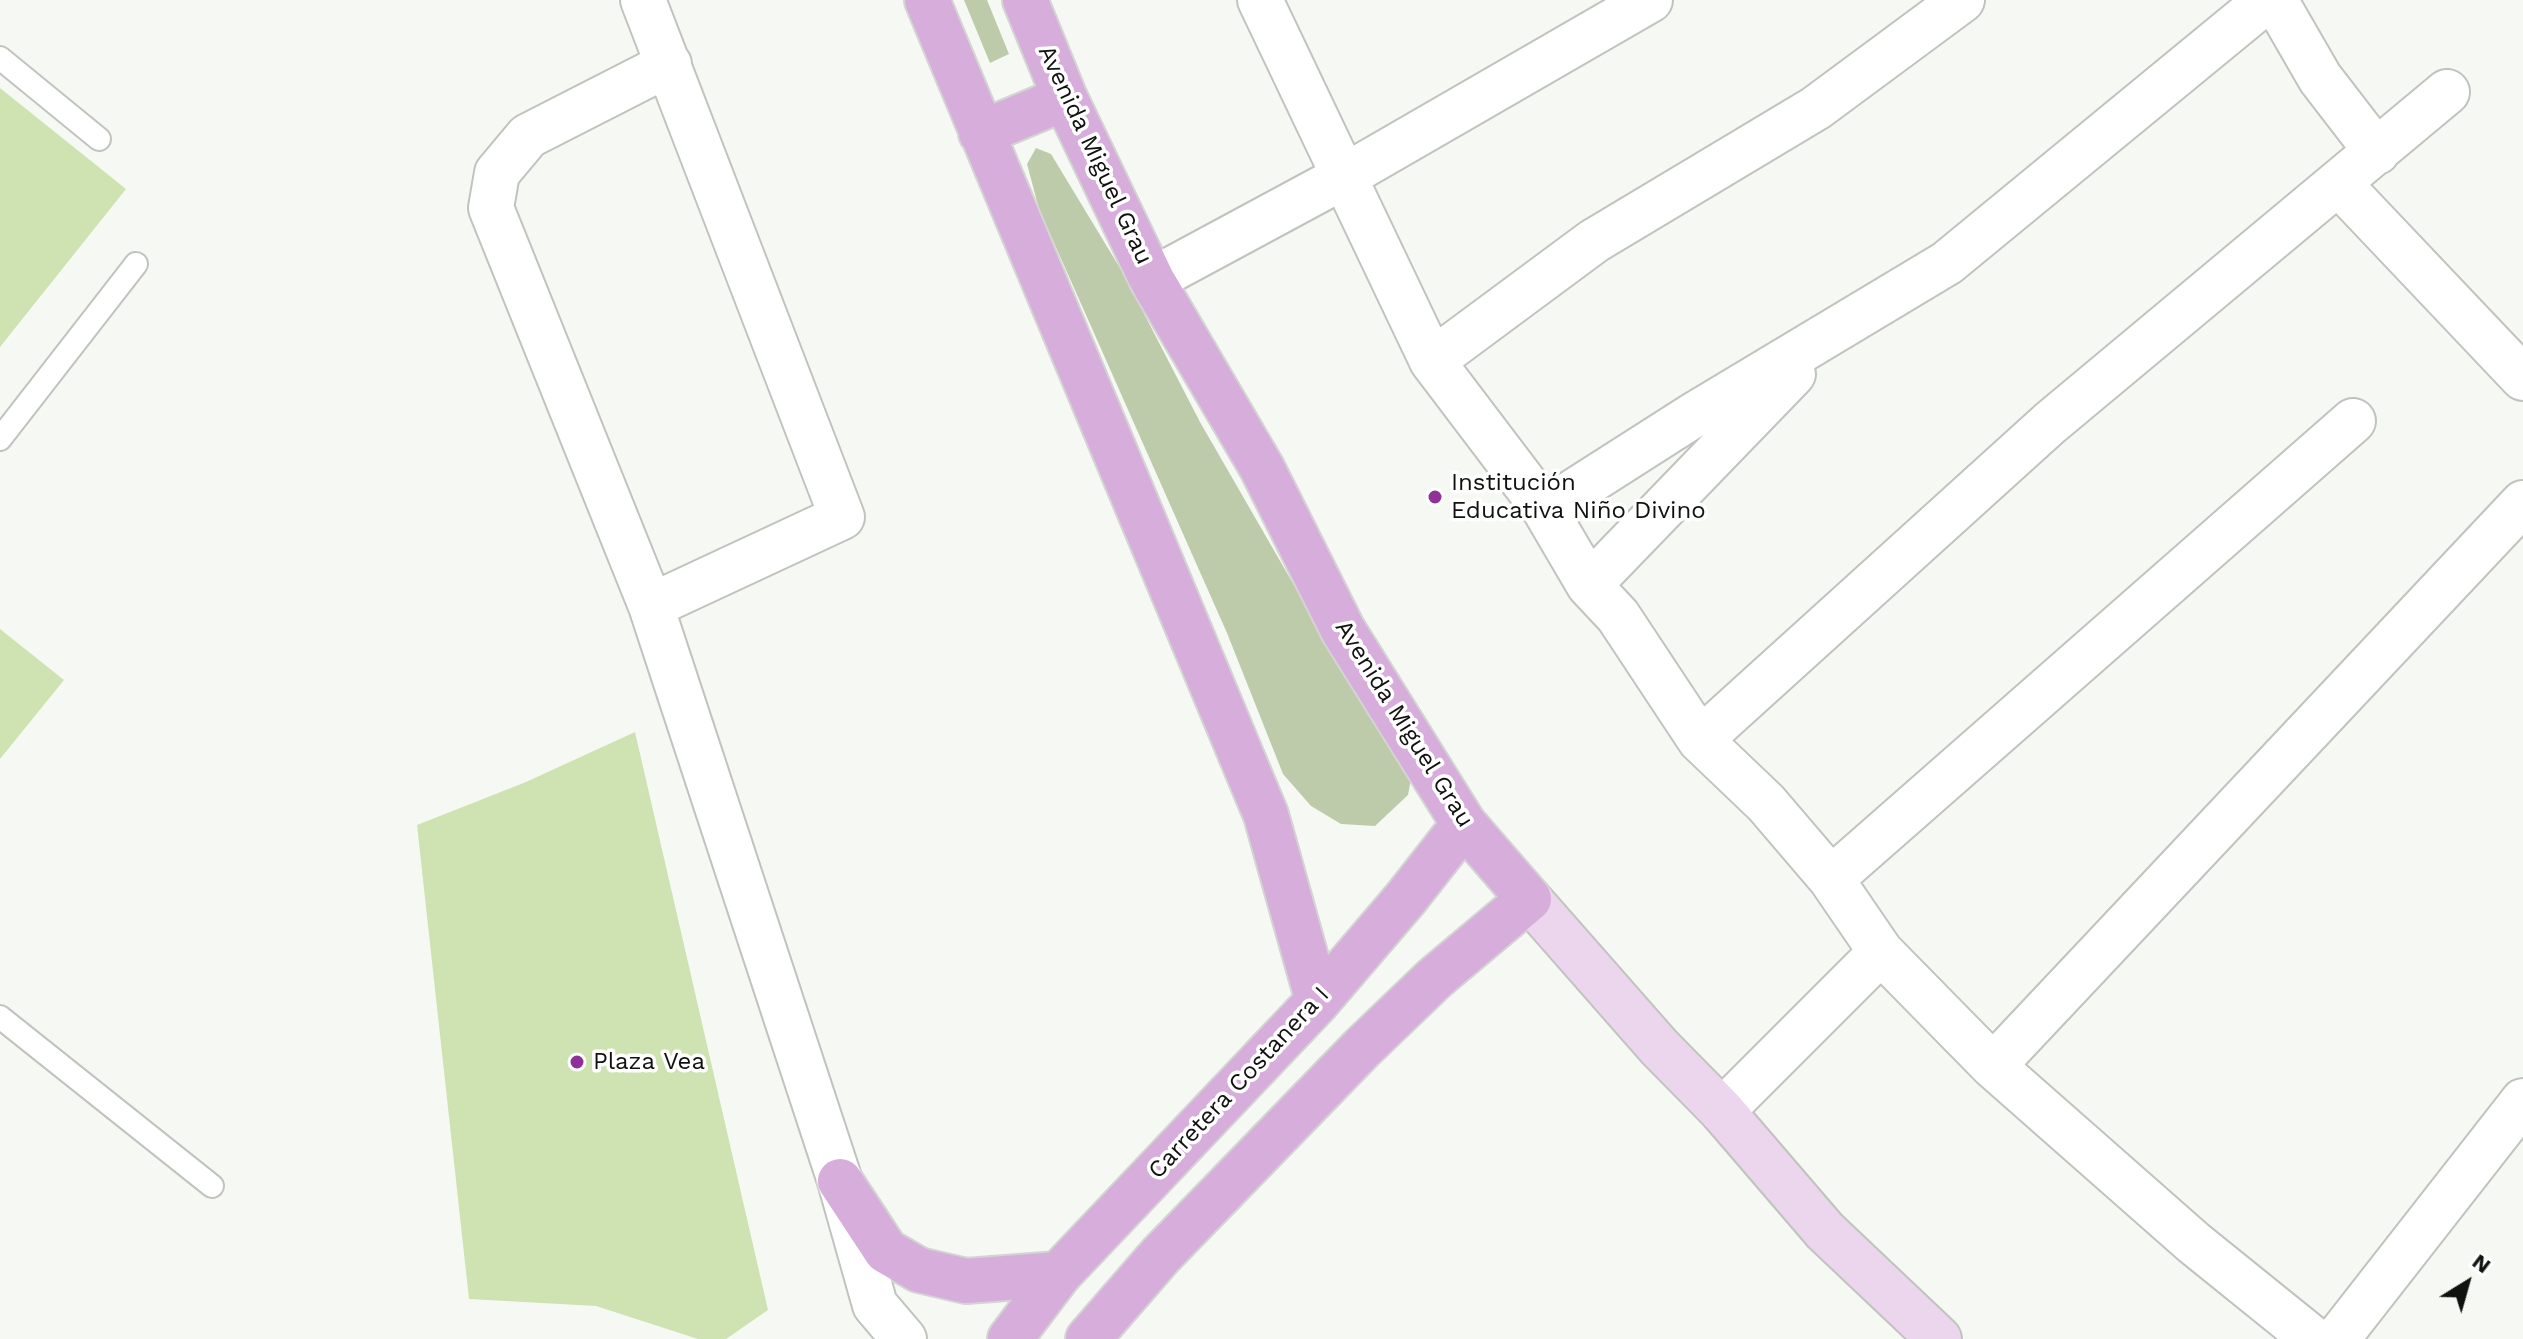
<!DOCTYPE html>
<meta charset="utf-8">
<style>
body{margin:0}
#map{position:relative;width:2523px;height:1339px;overflow:hidden;background:#f6f9f3;font-family:"Work Sans",sans-serif}
canvas{display:block}
.north{position:absolute;left:2427px;top:1243px;width:80px;height:80px;-webkit-text-stroke:6px #fff;paint-order:stroke;rotate:37deg;font-size:22px;font-weight:700;line-height:32px;text-align:center;color:#111210}
.north::after{content:'';display:block;margin:auto;width:28px;height:36px;background:#111210;clip-path:polygon(50% 0,100% 100%,50% 72%,0 100%)}
</style>
<div id="map">
<canvas width="2523" height="1339"></canvas>
<div class="north">N</div>
</div>
<script>
const ctx = document.querySelector('canvas').getContext('2d');
ctx.lineJoin = 'round';
function fill(path, color) {
  ctx.fillStyle = color;
  ctx.fill(path, 'evenodd');
}
function poly(rows) {
  const path = new Path2D();
  for (const r of rows) {
    path.moveTo(r[0], r[1]);
    for (let i = 2; i < r.length; i += 2) path.lineTo(r[i], r[i + 1]);
  }
  return path;
}
function trace(path, color, width, dash) {
  ctx.strokeStyle = color;
  ctx.lineWidth = width;
  ctx.lineCap = dash ? 'butt' : 'round';
  ctx.setLineDash(dash || []);
  ctx.stroke(path);
}
function label(font, color, halo, rows, align = 'center') {
  ctx.font = font + ' "Work Sans",sans-serif';
  ctx.lineWidth = 7;
  ctx.setLineDash([]);
  ctx.textBaseline = 'middle';
  ctx.strokeStyle = halo;
  ctx.fillStyle = color;
  for (const [text, x, y, turn = 0] of rows) {
    ctx.save();
    ctx.translate(x, y);
    ctx.rotate((+turn || 0) * Math.PI / 180);
    ctx.textAlign = isNaN(turn) ? turn : align;
    if (halo) ctx.strokeText(text, 0, 0);
    ctx.fillText(text, 0, 0);
    ctx.restore();
  }
}
const green = poly([
 [964,0,987,0,1009,54,990,63],
 [1036,148,1051,154,1123,273,1200,422,1302,599,1407,730,1413,768,1408,795,1375,826,1341,824,1311,806,1283,774,1227,633,1039,209,1027,164]
]);
const building = poly([
 [0,88,126,189,0,347],
 [0,629,64,680,0,759],
 [635,732,768,1310,726,1339,698,1339,596,1306,469,1299,417,825,526,782]
]);
const lane = poly([
 [0,58,99,139],
 [0,439,136,264],
 [0,1017,212,1186]
]);
const street = poly([
 [643,0,842,517,651,606],
 [1260,0,1432,361,1545,510,1589,585,1618,616,1700,740,1766,803,1831,879,1881,952,1993,1066,2194,1243,2313,1339],
 [2275,0,2320,78,2377,152],
 [669,64,528,136,497,173,491,208,651,606,840,1181,875,1305,904,1339],
 [2339,184,2523,378],
 [1152,280,1345,176,1650,0],
 [1432,361,1594,241,1816,108,1962,0],
 [1545,510,1697,413,1947,263,2267,0],
 [1589,585,1793,374],
 [1700,740,2050,423,2447,92],
 [1831,879,2353,421],
 [1993,1066,2523,503],
 [1722,1111,1881,952],
 [2337,1339,2523,1101]
]);
const secondary = poly([
 [1529,899,1659,1047,1722,1111,1825,1231,1939,1339]
]);
const primary = poly([
 [927,0,1266,815,1318,1001],
 [1025,0,1065,98,1152,280,1262,468,1343,630,1464,824,1529,899,1435,978,1362,1048,1160,1256,1088,1339],
 [981,133,1065,98],
 [840,1181,886,1251,919,1270,966,1281,1059,1274],
 [1010,1339,1059,1274,1318,1001,1406,898,1464,824]
]);
const markers = [
 [1435,497,8,"#903099"],
 [577,1062,8,"#903099"]
];
const streetNames = [
 ["Avenida Miguel Grau",1095,155,65],
 ["Avenida Miguel Grau",1404,724,58],
 ["Carretera Costanera I",1239,1083,-47]
];
const poiNames = [
 ["Institución",1451,483],
 ["Educativa Niño Divino",1451,511],
 ["Plaza Vea",593,1062]
];
fill(green, '#becbaa');
fill(building, '#cfe2b1');
trace(lane, '#c1c3be', 26);
trace(street, '#c1c3be', 48);
trace(secondary, '#c1c3be', 48);
trace(primary, '#d4d4d4', 48);
trace(lane, '#fff', 22);
trace(street, '#fff', 44);
trace(secondary, '#ebd6ed', 44);
trace(primary, '#d7addb', 44);
for (const [x, y, r, color] of markers) {
  const dot = new Path2D();
  dot.arc(x, y, r, 0, 2 * Math.PI);
  ctx.fillStyle = color;
  ctx.fill(dot);
  trace(dot, '#fff', 3);
}
label('24px', '#111210', '#fff', streetNames);
label('24px', '#111210', '#fff', poiNames, 'left');
</script>
